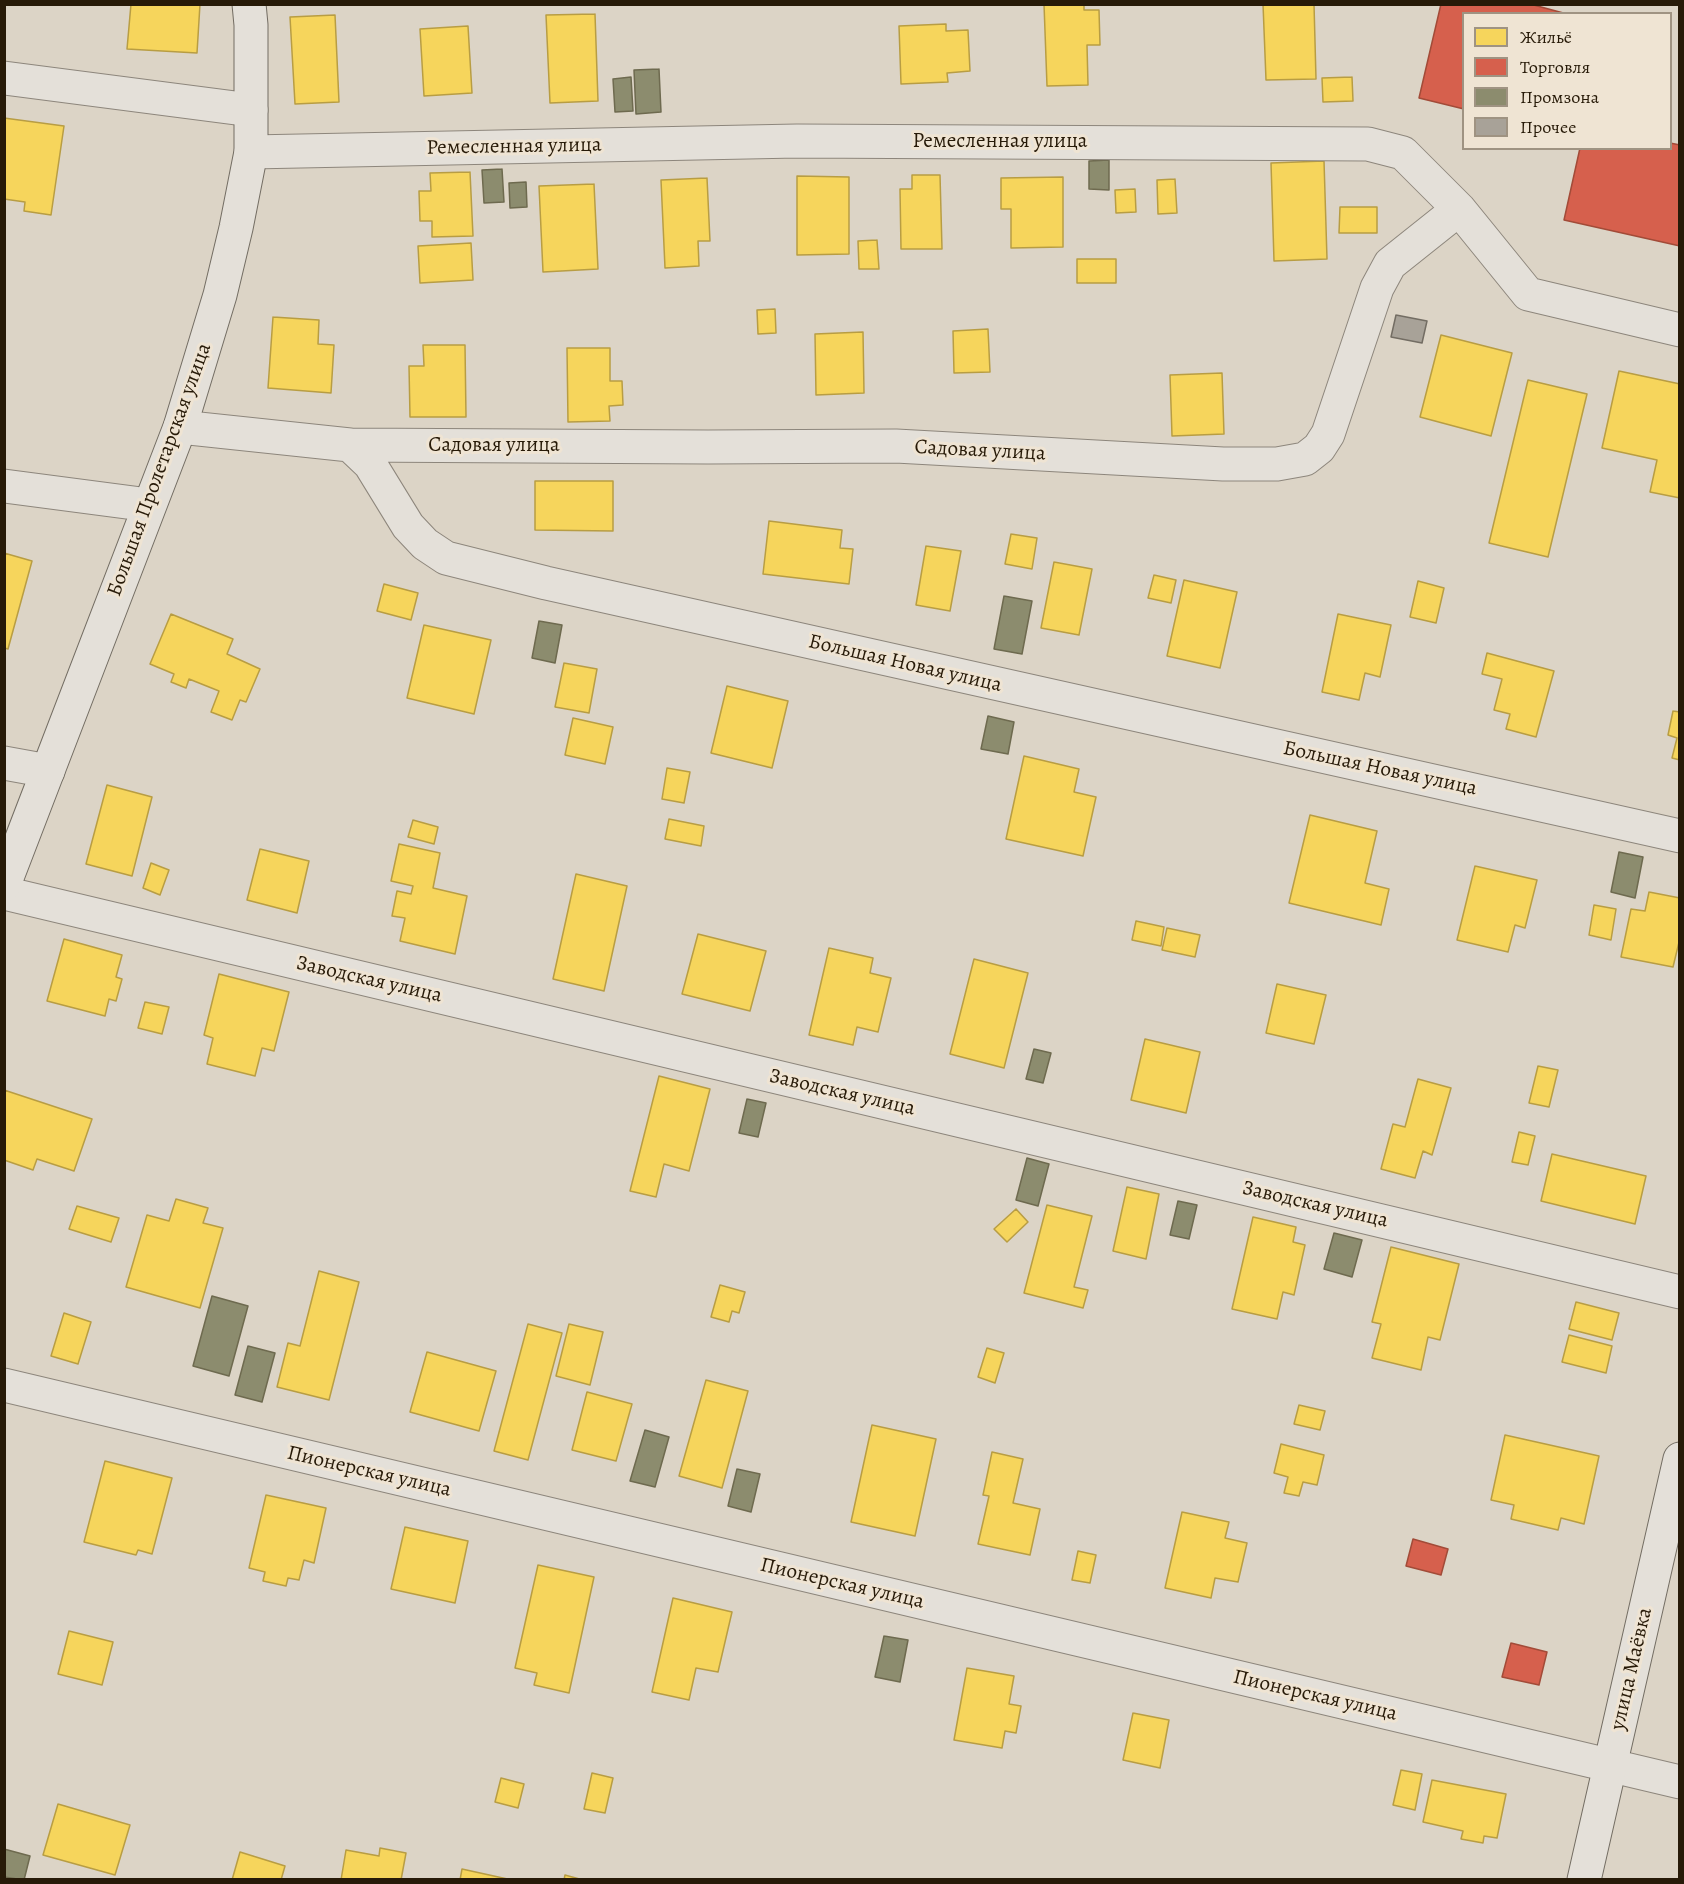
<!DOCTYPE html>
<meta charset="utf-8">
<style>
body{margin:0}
#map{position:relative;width:1684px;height:1884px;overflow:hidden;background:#dcd4c6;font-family:Alegreya,serif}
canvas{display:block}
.frame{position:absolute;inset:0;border:6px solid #271a08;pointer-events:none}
.legend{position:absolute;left:1462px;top:12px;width:210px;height:138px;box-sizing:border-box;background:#efe4d3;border:2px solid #9f9382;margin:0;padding:8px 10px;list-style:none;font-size:18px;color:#271a08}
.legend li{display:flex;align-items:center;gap:12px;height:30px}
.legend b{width:30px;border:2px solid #9f9382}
</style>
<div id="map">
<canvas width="1684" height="1884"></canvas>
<div class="frame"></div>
<ul class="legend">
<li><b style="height:16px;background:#f6d55c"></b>Жильё</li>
<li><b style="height:16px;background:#d6604d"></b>Торговля</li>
<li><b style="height:16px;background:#8c8c6e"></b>Промзона</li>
<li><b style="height:16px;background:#a8a298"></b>Прочее</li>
</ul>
</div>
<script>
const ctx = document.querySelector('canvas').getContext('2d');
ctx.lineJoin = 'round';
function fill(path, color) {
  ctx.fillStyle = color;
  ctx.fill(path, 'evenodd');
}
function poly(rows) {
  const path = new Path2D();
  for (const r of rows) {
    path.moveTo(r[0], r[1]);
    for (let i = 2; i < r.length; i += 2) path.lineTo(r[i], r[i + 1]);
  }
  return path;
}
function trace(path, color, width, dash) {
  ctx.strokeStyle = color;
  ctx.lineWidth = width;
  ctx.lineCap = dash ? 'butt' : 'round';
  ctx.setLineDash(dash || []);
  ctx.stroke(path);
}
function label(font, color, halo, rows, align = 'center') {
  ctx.font = font + ' Alegreya,serif';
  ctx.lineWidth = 6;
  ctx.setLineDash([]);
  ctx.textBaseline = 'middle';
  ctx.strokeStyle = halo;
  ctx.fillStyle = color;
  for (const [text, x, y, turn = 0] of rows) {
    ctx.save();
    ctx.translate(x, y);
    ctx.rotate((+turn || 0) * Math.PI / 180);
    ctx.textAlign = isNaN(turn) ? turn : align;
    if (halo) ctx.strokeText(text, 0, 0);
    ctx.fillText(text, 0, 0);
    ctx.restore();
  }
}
const homes = poly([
 [131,4,200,4,197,53,127,49,131,4],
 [1044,4,1084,4,1084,10,1099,10,1100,45,1087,45,1088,85,1047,86,1044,4],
 [1263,4,1314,4,1316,79,1266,80,1263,4],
 [595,14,598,101,550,103,546,15,595,14],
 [335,15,339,102,295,104,290,17,335,15],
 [946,24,946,31,968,30,970,71,947,73,948,82,901,84,899,26,946,24],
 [468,26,472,93,424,96,420,29,468,26],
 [1352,77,1353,101,1323,102,1322,78,1352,77],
 [4,118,64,126,51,215,24,211,25,202,4,199,4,118],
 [1324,161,1327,259,1274,261,1271,163,1324,161],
 [470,172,473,236,432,237,432,221,420,221,419,191,431,191,430,173,470,172],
 [912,175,940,175,942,249,901,249,900,189,912,189,912,175],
 [797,176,849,177,849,254,797,255,797,176],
 [1063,177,1063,247,1011,248,1011,209,1001,209,1001,178,1063,177],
 [707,178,710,241,698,241,699,266,665,268,661,180,707,178],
 [1175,179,1177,213,1158,214,1157,180,1175,179],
 [594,184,598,269,543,272,539,186,594,184],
 [1135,189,1136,212,1116,213,1115,190,1135,189],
 [1340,207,1377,207,1377,233,1339,233,1340,207],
 [877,240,879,269,859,269,858,241,877,240],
 [471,243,473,280,420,283,418,246,471,243],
 [1077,259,1116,259,1116,283,1077,283,1077,259],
 [775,309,776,333,758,334,757,310,775,309],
 [273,317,319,320,318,344,334,345,331,393,268,388,273,317],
 [988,329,990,372,954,373,953,331,988,329],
 [863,332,864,393,816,395,815,334,863,332],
 [1441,335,1512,353,1491,436,1420,417,1441,335],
 [423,345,465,345,466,417,410,417,409,366,424,366,423,345],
 [567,348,610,348,610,381,622,381,623,405,609,406,610,421,568,422,567,348],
 [1619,371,1680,384,1680,498,1650,492,1657,460,1602,448,1619,371],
 [1222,373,1224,434,1172,436,1170,375,1222,373],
 [1528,380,1587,394,1548,557,1489,543,1528,380],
 [535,481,613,481,613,531,535,530,535,481],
 [769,521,842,530,840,548,853,549,849,584,763,574,769,521],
 [1011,534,1037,538,1032,569,1005,564,1011,534],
 [926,546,961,551,950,611,916,605,926,546],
 [4,553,32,561,8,649,4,648,4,553],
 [1054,562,1092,569,1079,635,1041,628,1054,562],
 [1154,575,1176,580,1171,603,1148,598,1154,575],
 [1184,580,1237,592,1220,668,1167,656,1184,580],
 [1418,581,1444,588,1436,623,1410,617,1418,581],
 [384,584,418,593,411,620,377,611,384,584],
 [171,614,233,639,227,654,260,669,246,702,240,700,232,720,211,712,219,691,189,679,186,688,171,682,174,674,150,664,171,614],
 [1338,614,1391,625,1380,677,1365,673,1359,700,1322,692,1338,614],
 [424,625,491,640,474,714,407,698,424,625],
 [1487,653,1554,671,1536,737,1506,729,1510,714,1494,710,1502,679,1482,674,1487,653],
 [564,663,597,669,589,713,555,707,564,663],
 [727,686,788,701,772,768,711,753,727,686],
 [1673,711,1680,712,1680,760,1672,758,1677,738,1668,735,1673,711],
 [573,718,613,727,605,764,565,755,573,718],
 [1024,756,1079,769,1074,792,1096,797,1083,856,1006,839,1024,756],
 [667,768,690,772,684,803,662,799,667,768],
 [107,785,152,797,132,876,86,864,107,785],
 [1310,815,1377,831,1365,883,1389,889,1381,925,1289,903,1310,815],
 [669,819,704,826,701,846,665,839,669,819],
 [413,820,438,827,434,844,408,837,413,820],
 [399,844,440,853,433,888,467,896,455,954,400,941,405,918,392,916,397,891,411,894,413,886,391,881,399,844],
 [260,849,309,861,297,913,247,900,260,849],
 [151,863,169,870,160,895,143,888,151,863],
 [1475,866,1537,880,1525,928,1515,925,1508,952,1457,940,1475,866],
 [576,874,627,886,604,991,553,979,576,874],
 [1649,892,1680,898,1680,938,1673,967,1621,957,1631,909,1645,911,1649,892],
 [1594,905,1616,909,1611,940,1589,935,1594,905],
 [1136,921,1164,927,1161,946,1132,940,1136,921],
 [1167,928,1200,935,1195,957,1162,950,1167,928],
 [698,934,766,951,750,1011,682,994,698,934],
 [64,939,122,955,116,977,122,979,116,1001,109,999,105,1016,47,1001,64,939],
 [829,948,873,958,870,973,891,978,878,1032,857,1027,853,1045,809,1035,829,948],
 [974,959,1028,973,1004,1068,950,1054,974,959],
 [219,974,289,992,274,1051,262,1048,255,1076,207,1064,213,1038,204,1035,219,974],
 [1277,984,1326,995,1314,1044,1266,1033,1277,984],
 [145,1002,169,1007,162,1034,138,1028,145,1002],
 [1145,1039,1200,1052,1186,1113,1131,1100,1145,1039],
 [1538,1066,1558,1070,1549,1107,1529,1103,1538,1066],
 [659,1076,710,1089,689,1171,664,1164,656,1197,630,1191,659,1076],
 [1418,1079,1451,1088,1432,1155,1423,1151,1415,1178,1381,1169,1393,1124,1405,1127,1418,1079],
 [4,1090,92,1119,74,1171,37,1159,33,1170,4,1160,4,1090],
 [1519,1132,1535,1136,1528,1165,1512,1162,1519,1132],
 [1552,1154,1646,1176,1635,1224,1541,1201,1552,1154],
 [1127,1187,1159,1194,1146,1259,1113,1251,1127,1187],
 [176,1199,208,1208,203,1223,223,1228,200,1308,126,1287,147,1215,169,1221,176,1199],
 [1047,1205,1092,1216,1074,1287,1088,1290,1083,1308,1024,1293,1047,1205],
 [77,1206,119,1218,111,1242,69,1229,77,1206],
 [1016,1209,1028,1222,1007,1242,994,1229,1016,1209],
 [1253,1217,1296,1227,1293,1242,1305,1245,1294,1295,1283,1292,1277,1319,1232,1309,1253,1217],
 [1391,1247,1459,1264,1440,1340,1428,1337,1421,1370,1372,1358,1381,1324,1372,1322,1391,1247],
 [319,1271,359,1282,329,1400,277,1387,288,1343,300,1346,319,1271],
 [720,1285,745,1292,739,1313,732,1311,729,1322,711,1317,720,1285],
 [1576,1302,1619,1313,1612,1340,1569,1329,1576,1302],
 [64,1313,91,1322,78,1364,51,1356,64,1313],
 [528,1324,562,1333,528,1460,494,1451,528,1324],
 [569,1324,603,1332,590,1385,556,1376,569,1324],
 [1569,1335,1612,1346,1606,1373,1562,1362,1569,1335],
 [987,1348,1004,1353,995,1383,978,1377,987,1348],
 [427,1352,496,1371,479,1431,410,1412,427,1352],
 [706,1380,748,1391,722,1488,679,1476,706,1380],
 [587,1392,632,1404,616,1461,572,1450,587,1392],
 [1299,1405,1325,1411,1320,1430,1294,1424,1299,1405],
 [872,1425,936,1439,915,1536,851,1522,872,1425],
 [1505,1435,1599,1456,1584,1524,1561,1518,1558,1530,1511,1519,1514,1505,1491,1500,1505,1435],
 [1281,1444,1324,1455,1317,1485,1303,1482,1299,1496,1284,1493,1288,1477,1274,1473,1281,1444],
 [992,1452,1023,1459,1013,1503,1040,1509,1030,1555,978,1544,989,1496,983,1495,992,1452],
 [105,1461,172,1478,152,1554,138,1550,136,1555,84,1542,105,1461],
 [266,1495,326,1508,314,1563,304,1560,299,1580,288,1578,286,1586,263,1581,265,1572,249,1568,266,1495],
 [1182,1512,1229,1522,1225,1538,1247,1543,1238,1582,1215,1578,1211,1598,1165,1588,1182,1512],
 [405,1527,468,1541,455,1603,391,1589,405,1527],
 [1078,1551,1096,1555,1090,1583,1072,1580,1078,1551],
 [538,1565,594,1577,569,1693,534,1685,537,1673,515,1668,538,1565],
 [673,1598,732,1612,718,1672,696,1668,689,1700,652,1692,673,1598],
 [69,1631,113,1642,102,1685,58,1674,69,1631],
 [967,1668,1014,1676,1009,1704,1021,1706,1016,1733,1005,1731,1002,1748,954,1740,967,1668],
 [1133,1713,1169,1720,1160,1768,1123,1760,1133,1713],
 [1401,1770,1422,1774,1415,1810,1393,1805,1401,1770],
 [592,1773,613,1778,605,1813,584,1809,592,1773],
 [501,1778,524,1784,518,1808,495,1802,501,1778],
 [1432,1780,1506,1794,1497,1838,1484,1836,1483,1843,1461,1839,1463,1831,1423,1822,1432,1780],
 [58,1804,130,1825,115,1875,43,1855,58,1804],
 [380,1848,406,1853,401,1880,341,1880,346,1850,379,1856,380,1848],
 [240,1852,285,1866,281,1880,232,1880,240,1852],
 [462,1869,512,1880,460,1880,462,1869],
 [565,1875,583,1880,564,1880,565,1875]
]);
const shops = poly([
 [1441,4,1530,4,1567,14,1464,14,1464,109,1419,98,1441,4],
 [1670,143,1680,145,1680,246,1564,220,1580,148,1670,148,1670,143],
 [1413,1539,1448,1549,1441,1575,1406,1566,1413,1539],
 [1511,1643,1547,1652,1539,1685,1502,1677,1511,1643]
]);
const industry = poly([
 [659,69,661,112,636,114,634,70,659,69],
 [631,77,633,111,615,112,613,79,631,77],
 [1109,160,1109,190,1089,189,1089,161,1109,160],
 [502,169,504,202,484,203,482,170,502,169],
 [526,182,527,207,510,208,509,183,526,182],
 [1004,596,1032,601,1022,654,994,649,1004,596],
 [539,621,562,625,555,663,532,658,539,621],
 [988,716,1014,722,1008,754,981,749,988,716],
 [1619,852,1643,857,1635,898,1611,892,1619,852],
 [1034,1049,1051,1053,1043,1083,1026,1079,1034,1049],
 [747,1099,766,1103,758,1137,739,1133,747,1099],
 [1027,1158,1049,1164,1038,1206,1016,1200,1027,1158],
 [1178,1201,1197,1205,1189,1239,1170,1235,1178,1201],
 [1334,1233,1362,1240,1352,1277,1324,1269,1334,1233],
 [212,1296,248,1306,229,1376,193,1366,212,1296],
 [248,1346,275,1353,262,1402,235,1395,248,1346],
 [645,1430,669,1437,655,1487,630,1481,645,1430],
 [737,1469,760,1474,751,1512,728,1506,737,1469],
 [884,1636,908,1640,900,1682,875,1677,884,1636],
 [4,1849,30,1856,24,1880,4,1877,4,1849]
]);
const building = poly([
 [1396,315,1427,321,1422,343,1391,337,1396,315]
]);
const street = poly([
 [4,78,251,110],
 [251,152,797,141,1368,144,1403,153,1459,209,1528,294,1680,330],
 [180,427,350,445,370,464,408,526,425,544,446,558,546,583,1680,836],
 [350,445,708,447,896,446,1223,464,1277,464,1305,459,1319,448,1328,434,1377,288,1390,264,1459,209],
 [4,486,149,505],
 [4,763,48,771],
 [4,893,1680,1292],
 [4,1385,1680,1782]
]);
const secondary = poly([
 [4,885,180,427,220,295,236,228,251,152,251,25,249,4],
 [1584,1880,1680,1459]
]);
const streetNames = [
 ["Ремесленная улица",1000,142],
 ["Ремесленная улица",514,147,-1],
 ["Садовая улица",494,446],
 ["Садовая улица",980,451,3],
 ["Большая Пролетарская улица",160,470,-70],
 ["Большая Новая улица",905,664,13],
 ["Большая Новая улица",1380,769,12],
 ["Заводская улица",369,980,13],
 ["Заводская улица",842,1093,13],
 ["Заводская улица",1315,1205,13],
 ["Пионерская улица",369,1472,13],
 ["Пионерская улица",842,1584,13],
 ["улица Маёвка",1632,1669,-77],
 ["Пионерская улица",1315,1696,13]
];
fill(homes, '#f6d55c');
trace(homes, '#b89d43', 1.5);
fill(shops, '#d6604d');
trace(shops, '#a24b38', 1.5);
fill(industry, '#8c8c6e');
trace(industry, '#6e6a4f', 1.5);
fill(building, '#a8a298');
trace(building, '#736d63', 1.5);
trace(street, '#8d867c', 35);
trace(secondary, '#736d63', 35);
trace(street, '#e4e0d9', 33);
trace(secondary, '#e4e0d9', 33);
label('21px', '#271a08', '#efe4d3', streetNames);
</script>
